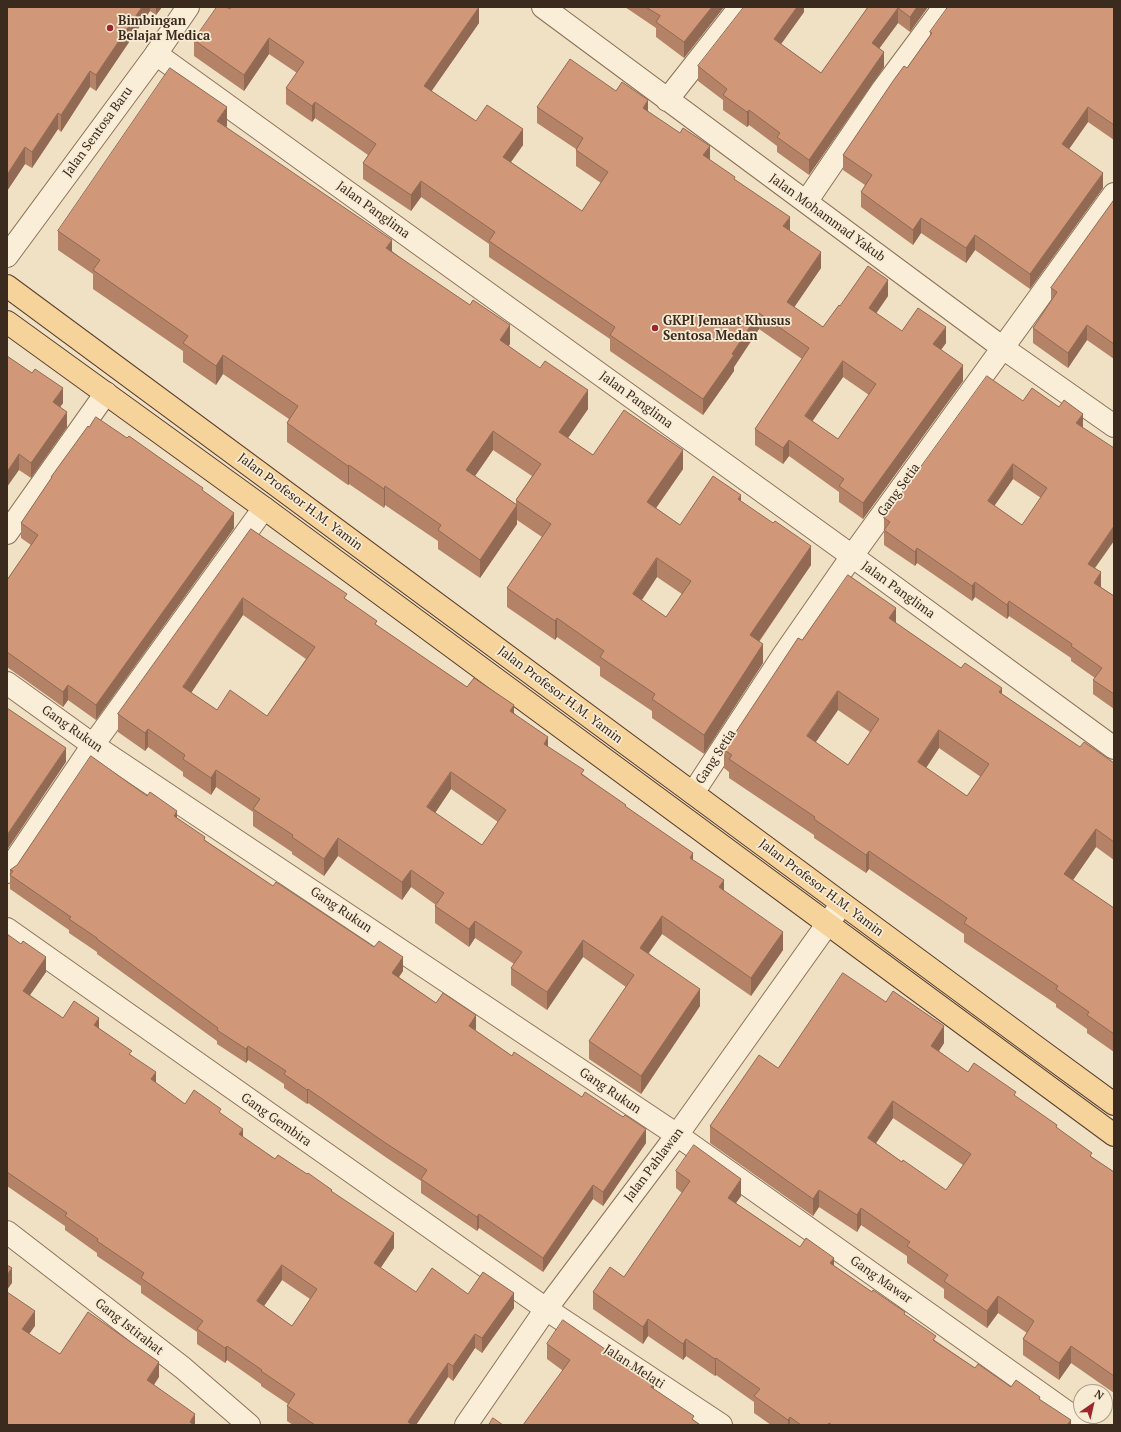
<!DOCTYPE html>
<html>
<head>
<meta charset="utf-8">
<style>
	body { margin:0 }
	#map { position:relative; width:1121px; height:1432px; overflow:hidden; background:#f0e0c4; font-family:"PT Serif",serif }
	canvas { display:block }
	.frame { position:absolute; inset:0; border:8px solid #3b2a1e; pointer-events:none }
	.north { position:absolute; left:1073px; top:1384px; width:40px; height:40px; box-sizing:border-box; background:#f7ebd4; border:1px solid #ac9e8b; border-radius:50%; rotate:34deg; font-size:11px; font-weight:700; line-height:16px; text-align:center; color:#3b2a1e }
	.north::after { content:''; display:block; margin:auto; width:14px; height:18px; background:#9e262e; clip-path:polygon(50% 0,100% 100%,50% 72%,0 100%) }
</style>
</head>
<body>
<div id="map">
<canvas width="1121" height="1432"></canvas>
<div class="frame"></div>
<div class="north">N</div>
</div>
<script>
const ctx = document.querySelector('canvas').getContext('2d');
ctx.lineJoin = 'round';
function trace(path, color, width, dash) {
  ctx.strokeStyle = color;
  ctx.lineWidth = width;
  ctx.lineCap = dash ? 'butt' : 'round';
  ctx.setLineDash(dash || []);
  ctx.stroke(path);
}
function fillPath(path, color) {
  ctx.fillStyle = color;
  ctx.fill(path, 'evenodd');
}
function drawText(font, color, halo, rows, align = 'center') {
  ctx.font = font + ' "PT Serif",serif';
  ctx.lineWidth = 3.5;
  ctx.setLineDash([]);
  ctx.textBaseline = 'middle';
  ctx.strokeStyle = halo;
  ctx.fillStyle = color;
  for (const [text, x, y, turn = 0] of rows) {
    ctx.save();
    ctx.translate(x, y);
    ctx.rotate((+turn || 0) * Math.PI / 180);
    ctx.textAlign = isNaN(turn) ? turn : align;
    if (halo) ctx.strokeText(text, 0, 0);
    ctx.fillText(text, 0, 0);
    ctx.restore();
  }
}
const minor = new Path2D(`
	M543 7 1003 348 1114 426
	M156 54 852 556 1114 748
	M667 100 740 7
	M806 202 883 89 944 7
	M7 533 106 393
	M7 683 93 745 677 1135 1085 1425
	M693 793 784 654 852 556 1114 194
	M7 872 93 745 264 508
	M7 929 546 1309 721 1425
	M7 1232 183 1368 249 1425
	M466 1425 546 1309 677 1135 841 905`);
const tertiary = new Path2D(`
	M7 256 156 54 188 7`);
const primary = new Path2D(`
	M7 286C377 558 744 833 1114 1104
	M7 322 264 508 1114 1135`);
trace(minor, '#8c7159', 24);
trace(tertiary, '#8c7159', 24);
trace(primary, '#5a3f2d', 24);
trace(minor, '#fbeed8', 22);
trace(tertiary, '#fbeed8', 22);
trace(primary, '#f5d39a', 22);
fillPath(new Path2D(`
	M7 7H162L156 15 150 11 96 91 90 87 61 132 58 129 32 168 25 164 7 191Z
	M625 7H724L684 58 656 37V28Z
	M804 7V12L781 44 821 73 868 7H928L910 32 898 23 879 49 884 67 809 175 777 152V146L749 125 747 127 723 110V100L698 81V66Z
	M1114 7V140L1088 122 1069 149 1103 188 1030 289 975 250 966 263 921 233 913 245 861 207V192L865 185 843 170V155L907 68 930 35V32Z
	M230 9 479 23 431 91 476 121 523 145 511 162 582 211 601 183 576 166V149L537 123V107L616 91 648 111 735 180 790 231 821 268 794 307 823 327 840 306 888 296 876 313 902 331 946 343 941 350 963 381 863 519 839 502V492L789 456 783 464 755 445V429L802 359 759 329 734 367V371L703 415 610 351V339L489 257V244L421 197 411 211 363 179V163L368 155 315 118 312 122 286 104V88L297 73 269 54 244 91 194 56V40ZM843 377 869 395 838 439 812 421Z
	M227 126 226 127 392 251 510 344 508 346 588 409 568 438 593 455 683 469 656 508 680 525 741 501 811 565 759 642 763 663 704 754 652 718V711L600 676V667L557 637 555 640 507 607V588L542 537 517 520V524L480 578 438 549V541L385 505 384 508 349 484 348 485 287 442V423L289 419 223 374 216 385 183 362V351L93 289V274L58 250V231ZM493 450 532 476 516 500V504L475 476ZM657 577 682 594 666 617 642 600Z
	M1114 200V359L1087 340 1068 368 1033 343V328L1051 302V288Z
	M7 356 63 403 60 407 67 427 31 478 19 470Z
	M1023 401 1083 427 1095 568 1101 587 1114 596V709L1093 694V680L1095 678 1071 661V658L1009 616 1007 619 975 597 972 601 917 563 915 566 884 545V518ZM1013 479 1041 498 1022 525 994 506Z
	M51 477 203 491 234 528 96 720 68 700 63 707 24 679 7 667V580L31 545 21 538V523L51 479Z
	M251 529 347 600 377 626 467 687 514 713 548 747 584 775 626 807 693 860 783 950 751 996 662 934 649 953 700 1006 641 1094 589 1059V1041L626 987 583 957 547 1010 511 985V968L514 964 475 938 469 947 435 923V906L436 905 411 887 402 900 338 856 324 876 292 854V852L253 826V812L216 787 211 795 183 776V772L148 747 145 751 118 732V714ZM243 615 306 659 267 716 217 710 191 693ZM451 789 498 822 482 845 435 813Z
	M896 623 961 668 1002 694 1080 747 1114 763V860L1096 847 1073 880 1114 908V1052L1087 1033V1029L1056 1007V1004L964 942V934L869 869 866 873 814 838V835L729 778V772L724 768V750L802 640ZM838 710 870 732 848 765 815 742ZM939 748 981 777 967 796 926 768Z
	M177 818 205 840 273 886 403 971 399 977 436 1003 476 1029 475 1030 512 1056 646 1143 603 1206 593 1199 543 1272 479 1228 477 1231 421 1193V1181L384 1156 308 1103 307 1104 284 1088V1084L248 1060 246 1063 217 1044V1041L97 954V952L69 933V930L10 889V870Z
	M7 934 46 972 30 995 63 1018 99 1028 132 1056 156 1083 185 1104 221 1114 243 1137 275 1159 332 1192 394 1248 380 1268 416 1292 468 1294 514 1308 482 1353 475 1348 453 1381 448 1377 416 1425H293L287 1421V1406L288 1404 261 1386V1384L227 1360 225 1363 197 1344V1332L141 1293V1286L97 1256V1253L65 1230V1226L7 1186ZM282 1280 310 1299 292 1326 264 1306Z
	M944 1043 939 1051 968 1072 1016 1097 1057 1129 1092 1157 1114 1172V1393L1071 1363 1059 1380 1023 1355V1339L1027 1333 998 1313 987 1328 944 1298V1289L907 1263V1256L861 1225 857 1232 819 1207 813 1216 710 1143V1126L778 1068ZM893 1118 963 1165 946 1190 902 1162 876 1143Z
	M676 1171 741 1196 736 1203 800 1247 834 1266 905 1315 936 1341 975 1368 1011 1387 1040 1400 1071 1425H771L754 1413V1402L716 1375 715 1376 686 1356 683 1360 648 1336 643 1344 593 1309V1292L624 1277 682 1193 676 1188Z
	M547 1344 654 1383 562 1370 547 1359Z`), '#b38267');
fillPath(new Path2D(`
	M142 7H150V11L96 91V75Z
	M156 7H162L156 15Z
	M479 7V23L424 102V86Z
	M712 7H724L684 58V42Z
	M797 7H804V12L774 54V39Z
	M917 7H928L910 32V17Z
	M898 8V23L872 58V43Z
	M269 38V54L244 91V75Z
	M884 52V67L809 175V160Z
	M90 71V87L61 132V115Z
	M648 100V116L643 108Z
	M315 102V118L312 122V106Z
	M227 107V126L217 140V121Z
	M1088 107V122L1062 159V144Z
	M749 110V125L747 127V112Z
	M58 113V129L32 168V152Z
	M523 129V145L503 173V157Z
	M710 146V162L703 155Z
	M25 147V164L7 191V175Z
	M1103 173V188L1030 289V274Z
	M421 181V197L411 211V195Z
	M790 217V233L783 226Z
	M921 218V233L913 245V230Z
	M975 235V250L966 263V248Z
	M392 240V259L386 248Z
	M821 252V268L787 318V302Z
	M888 280V296L869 324V308Z
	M759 313V329L734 367V371L703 415V399L732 354Z
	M510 325V344L500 359V340Z
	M1087 325V340L1068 368V353Z
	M946 327V343L933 360V344Z
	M223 355V374L216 385V366Z
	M843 361V377L805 432V416Z
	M963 365V381L863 519V503Z
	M63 388V403L53 417V402Z
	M588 390V409L559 451V432Z
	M67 412V427L31 478V463Z
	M1083 414V428L1076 423Z
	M493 431V450L466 489V470Z
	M789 440V456L783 464V448Z
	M683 450V469L647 521V502Z
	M19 454V470L7 487V472Z
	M1013 464V479L988 515V501Z
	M349 465V484L348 485V466Z
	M385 486V505L384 508V489Z
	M741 495V514L738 499Z
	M517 505V524L480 578V560Z
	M234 513V528L96 720V705Z
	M1114 526V541L1088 578V564Z
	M811 546V565L750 654V635Z
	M917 548V563L915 566V552Z
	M657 558V577L633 613V594Z
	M1101 572V587L1094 597V583Z
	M975 582V597L972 601V586Z
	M243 598V615L183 705V687Z
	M1009 601V616L1007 619V605Z
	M896 608V626L889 618Z
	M557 618V637L555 640V621Z
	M763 644V663L704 754V735Z
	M68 685V700L63 707V692Z
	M1002 688V707L999 692Z
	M838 691V710L807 755V736Z
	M514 705V723L510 711Z
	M148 729V747L145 751V733Z
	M939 730V748L918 780V762Z
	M548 737V754L544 744Z
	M66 748V762L7 850V835Z
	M216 770V787L211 795V778Z
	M451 772V789L427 825V807Z
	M177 811V825L174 816Z
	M1096 829V847L1064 893V874Z
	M338 838V856L324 876V859Z
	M869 851V869L866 873V855Z
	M693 853V871L690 858Z
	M411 870V887L402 900V882Z
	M724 880V898L719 887Z
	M662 916V934L640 965V948Z
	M475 921V938L469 947V929Z
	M783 932V950L751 996V978Z
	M583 940V957L547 1010V992Z
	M46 957V972L23 1005V991Z
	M403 957V971L392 987V973Z
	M700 989V1006L641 1094V1076Z
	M476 1015V1029L469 1040V1026Z
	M99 1018V1033L94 1025Z
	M944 1026V1043L931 1063V1046Z
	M248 1046V1060L246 1063V1049Z
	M156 1072V1087L151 1079Z
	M308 1089V1103L307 1104V1090Z
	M893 1101V1118L868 1155V1138Z
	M243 1129V1143L239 1134Z
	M646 1129V1143L603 1206V1192Z
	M741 1179V1196L728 1214V1198Z
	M593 1185V1199L543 1272V1258Z
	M819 1190V1207L813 1216V1199Z
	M861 1208V1225L857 1232V1215Z
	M479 1214V1228L477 1231V1217Z
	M394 1233V1248L374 1278V1263Z
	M834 1258V1275L830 1263Z
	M282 1265V1280L257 1316V1301Z
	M12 1268V1283L7 1290V1275Z
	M514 1293V1308L482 1353V1338Z
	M998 1296V1313L987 1328V1311Z
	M35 1311V1326L22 1344V1329Z
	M648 1319V1336L643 1344V1327Z
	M475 1334V1348L453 1381V1366Z
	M686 1339V1356L683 1360V1344Z
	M227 1346V1360L225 1363V1348Z
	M1071 1346V1363L1059 1380V1363Z
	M716 1358V1375L715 1376V1359Z
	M159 1362V1377L147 1396V1380Z
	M448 1363V1377L416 1425H408V1422Z
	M654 1383V1398L651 1387Z
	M195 1414V1425H190V1422Z
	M790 1417V1425H788V1420Z
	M1071 1420V1425H1067Z`), '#926a54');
const building = new Path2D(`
	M7 7H142L96 75 90 71 61 115 58 113 32 152 25 147 7 175Z
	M217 7H226L230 9 231 7H479L424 86 476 121 487 105 523 129 503 157 582 211 608 172 576 150 583 138 537 107 570 59 616 91 622 82 648 100 643 108 680 133 683 128 710 146 703 155 735 177 734 179 790 217 783 226 821 252 787 302 823 327 839 305 840 306 868 266 888 280 869 308 902 331 918 308 946 327 933 344 963 365 863 503 839 486 844 479 789 440 783 448 755 429 809 348 759 313 732 354 734 355 703 399 610 335 615 327 489 241 495 232 421 181 411 195 363 163 376 144 315 102 312 106 286 88 304 62 269 38 244 75 194 40ZM843 361 876 384 838 439 805 416Z
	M646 7H712L684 42 656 22 660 16Z
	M744 7H797L774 39 821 73 868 7H917L910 17 898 8 872 43 884 52 809 160 777 137 780 133 749 110 747 112 723 95 727 89 698 66Z
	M948 7H1114V125L1088 107 1062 144 1103 173 1030 274 975 235 966 248 921 218 913 230 861 192 872 175 843 155 893 81 904 66 907 68 932 33 930 32Z
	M170 68 227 107 217 121 392 240 386 248 470 305 473 300 510 325 500 340 540 368 545 361 588 390 559 432 593 455 624 410 683 450 647 502 680 525 713 476 741 495 738 499 773 523 775 521 811 546 750 635 763 644 704 735 652 699 655 694 600 657 604 651 557 618 555 621 507 588 551 524 516 500 541 464 493 431 466 470 517 505 480 560 438 530 441 525 385 486 384 489 349 465 348 466 287 423 298 406 223 355 216 366 183 343 188 336 93 270 100 260 58 231ZM657 558 691 581 666 617 633 594Z
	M1114 200V344L1087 325 1068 353 1033 328 1057 292 1051 288Z
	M7 356 32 373 35 369 63 388 53 402 67 412 31 463 19 454 7 472Z
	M987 376 1023 401 1032 388 1059 407 1064 400 1083 414 1076 423 1114 448V526L1088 564 1101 572 1094 583 1114 596V694L1093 680 1102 668 1071 646 1072 644 1009 601 1007 605 975 582 972 586 917 548 915 552 884 530 890 522 884 518ZM1013 464 1047 488 1022 525 988 501Z
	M96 417 127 438 129 436 160 458 203 488 202 490 234 513 96 705 68 685 63 692 24 664 7 652V580L38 535 21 523 52 477H51L88 426 89 427Z
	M251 529 347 594 344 598 377 621 375 624 467 687 474 678 514 705 510 711 548 737 544 744 584 770 581 774 626 805 625 806 693 853 690 858 724 880 719 887 783 932 751 978 662 916 640 948 700 989 641 1076 589 1041 634 975 583 940 547 992 511 968 522 952 475 921 469 929 435 906 444 893 411 870 402 882 338 838 324 859 292 837 293 835 253 809 260 799 216 770 211 778 183 759 185 755 148 729 145 733 118 714ZM243 598 315 647 267 716 230 690 217 710 183 687ZM451 772 506 810 482 845 427 807Z
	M848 575 896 608 889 618 961 668 965 663 1002 688 999 692 1080 747 1084 742 1114 763V842L1096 829 1064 874 1114 908V1034L1087 1015 1089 1012 1056 989 1058 986 964 923 967 918 869 851 866 855 814 819 815 817 729 759 732 755 724 750 798 638 802 640ZM838 691 879 719 848 765 807 736ZM939 730 989 764 967 796 918 762Z
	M7 708 66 748 7 835Z
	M91 756 147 796 150 792 177 811 174 816 205 837 204 840 273 886 276 882 374 947 379 941 403 957 392 973 436 1003 443 993 476 1015 469 1026 512 1056 514 1052 582 1097 585 1092 623 1117 625 1115 646 1129 603 1192 593 1185 543 1258 479 1214 477 1217 421 1179 427 1170 384 1142 308 1089 307 1090 284 1074 286 1071 248 1046 246 1049 217 1030 218 1028 97 939V938L69 919 71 917 10 875 13 871 10 870 17 865Z
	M7 934 21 944 23 941 46 957 23 991 63 1018 74 1001 99 1018 94 1025 132 1051 129 1054 156 1072 151 1079 185 1104 194 1090 221 1109 219 1112 243 1129 239 1134 275 1159 278 1155 307 1174 308 1173 332 1190 331 1191 394 1233 374 1263 416 1292 432 1268 468 1294 483 1272 514 1293 482 1338 475 1334 453 1366 448 1363 408 1422 413 1425H315L287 1406 295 1394 261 1371 262 1370 227 1346 225 1348 197 1329 203 1321 141 1278 144 1273 97 1241 98 1239 65 1216 67 1213 7 1172ZM282 1265 317 1289 292 1326 257 1301Z
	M843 973 886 1002 893 991 944 1026 931 1046 968 1072 974 1063 1016 1092 1014 1095 1057 1125 1056 1127 1092 1153 1090 1156 1114 1172V1376L1071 1346 1059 1363 1023 1339 1034 1321 998 1296 987 1311 944 1281 948 1275 907 1246 910 1242 861 1208 857 1215 819 1190 813 1199 710 1126 759 1055 778 1068ZM893 1101 971 1154 946 1190 903 1160 902 1162 868 1138Z
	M694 1145 741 1179 728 1198 800 1247 806 1238 834 1258 830 1263 872 1292 873 1290 905 1312 904 1314 936 1336 933 1340 975 1368 978 1364 1011 1387 1016 1380 1040 1397 1039 1399 1071 1420 1067 1425H832L829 1423 827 1425H801L790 1417 788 1420 754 1396 760 1389 716 1358 715 1359 686 1339 683 1344 648 1319 643 1327 593 1292 610 1267 624 1277 690 1181 676 1171Z
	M7 1265 12 1268 7 1275Z
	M7 1292 35 1311 22 1329 60 1354 88 1312 159 1362 147 1380 195 1414 190 1422 194 1425H7Z
	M563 1320 654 1383 651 1387 694 1416 692 1419 700 1425H523L570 1360 547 1344Z
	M493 1418 503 1425H489Z`);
fillPath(building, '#d09778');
trace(building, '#926a54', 1);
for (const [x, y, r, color] of [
	[110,28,4,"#9e262e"],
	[655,328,4,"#9e262e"]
]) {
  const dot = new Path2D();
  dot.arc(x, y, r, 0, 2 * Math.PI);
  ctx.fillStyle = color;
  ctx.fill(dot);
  trace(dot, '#f7ebd4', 1.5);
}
drawText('bold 13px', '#3b2a1e', '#f7ebd4', [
	["Bimbingan",118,21],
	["Belajar Medica",118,36],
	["GKPI Jemaat Khusus",663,321],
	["Sentosa Medan",663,336]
], 'left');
drawText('13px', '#3b2a1e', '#f7ebd4', [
	["Jalan Sentosa Baru",98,132,-54],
	["Jalan Panglima",373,210,36],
	["Jalan Mohammad Yakub",827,218,36],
	["Jalan Panglima",636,400,36],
	["Gang Setia",899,490,-54],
	["Jalan Profesor H.M. Yamin",300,502,37],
	["Jalan Panglima",898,590,36],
	["Jalan Profesor H.M. Yamin",560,695,37],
	["Gang Rukun",72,729,35],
	["Gang Setia",716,757,-57],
	["Jalan Profesor H.M. Yamin",821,888,37],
	["Gang Rukun",341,910,34],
	["Gang Rukun",610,1091,34],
	["Gang Gembira",276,1120,35],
	["Jalan Pahlawan",654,1165,-53],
	["Gang Mawar",881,1280,35],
	["Gang Istirahat",129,1327,38],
	["Jalan Melati",634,1367,33]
]);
</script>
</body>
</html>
